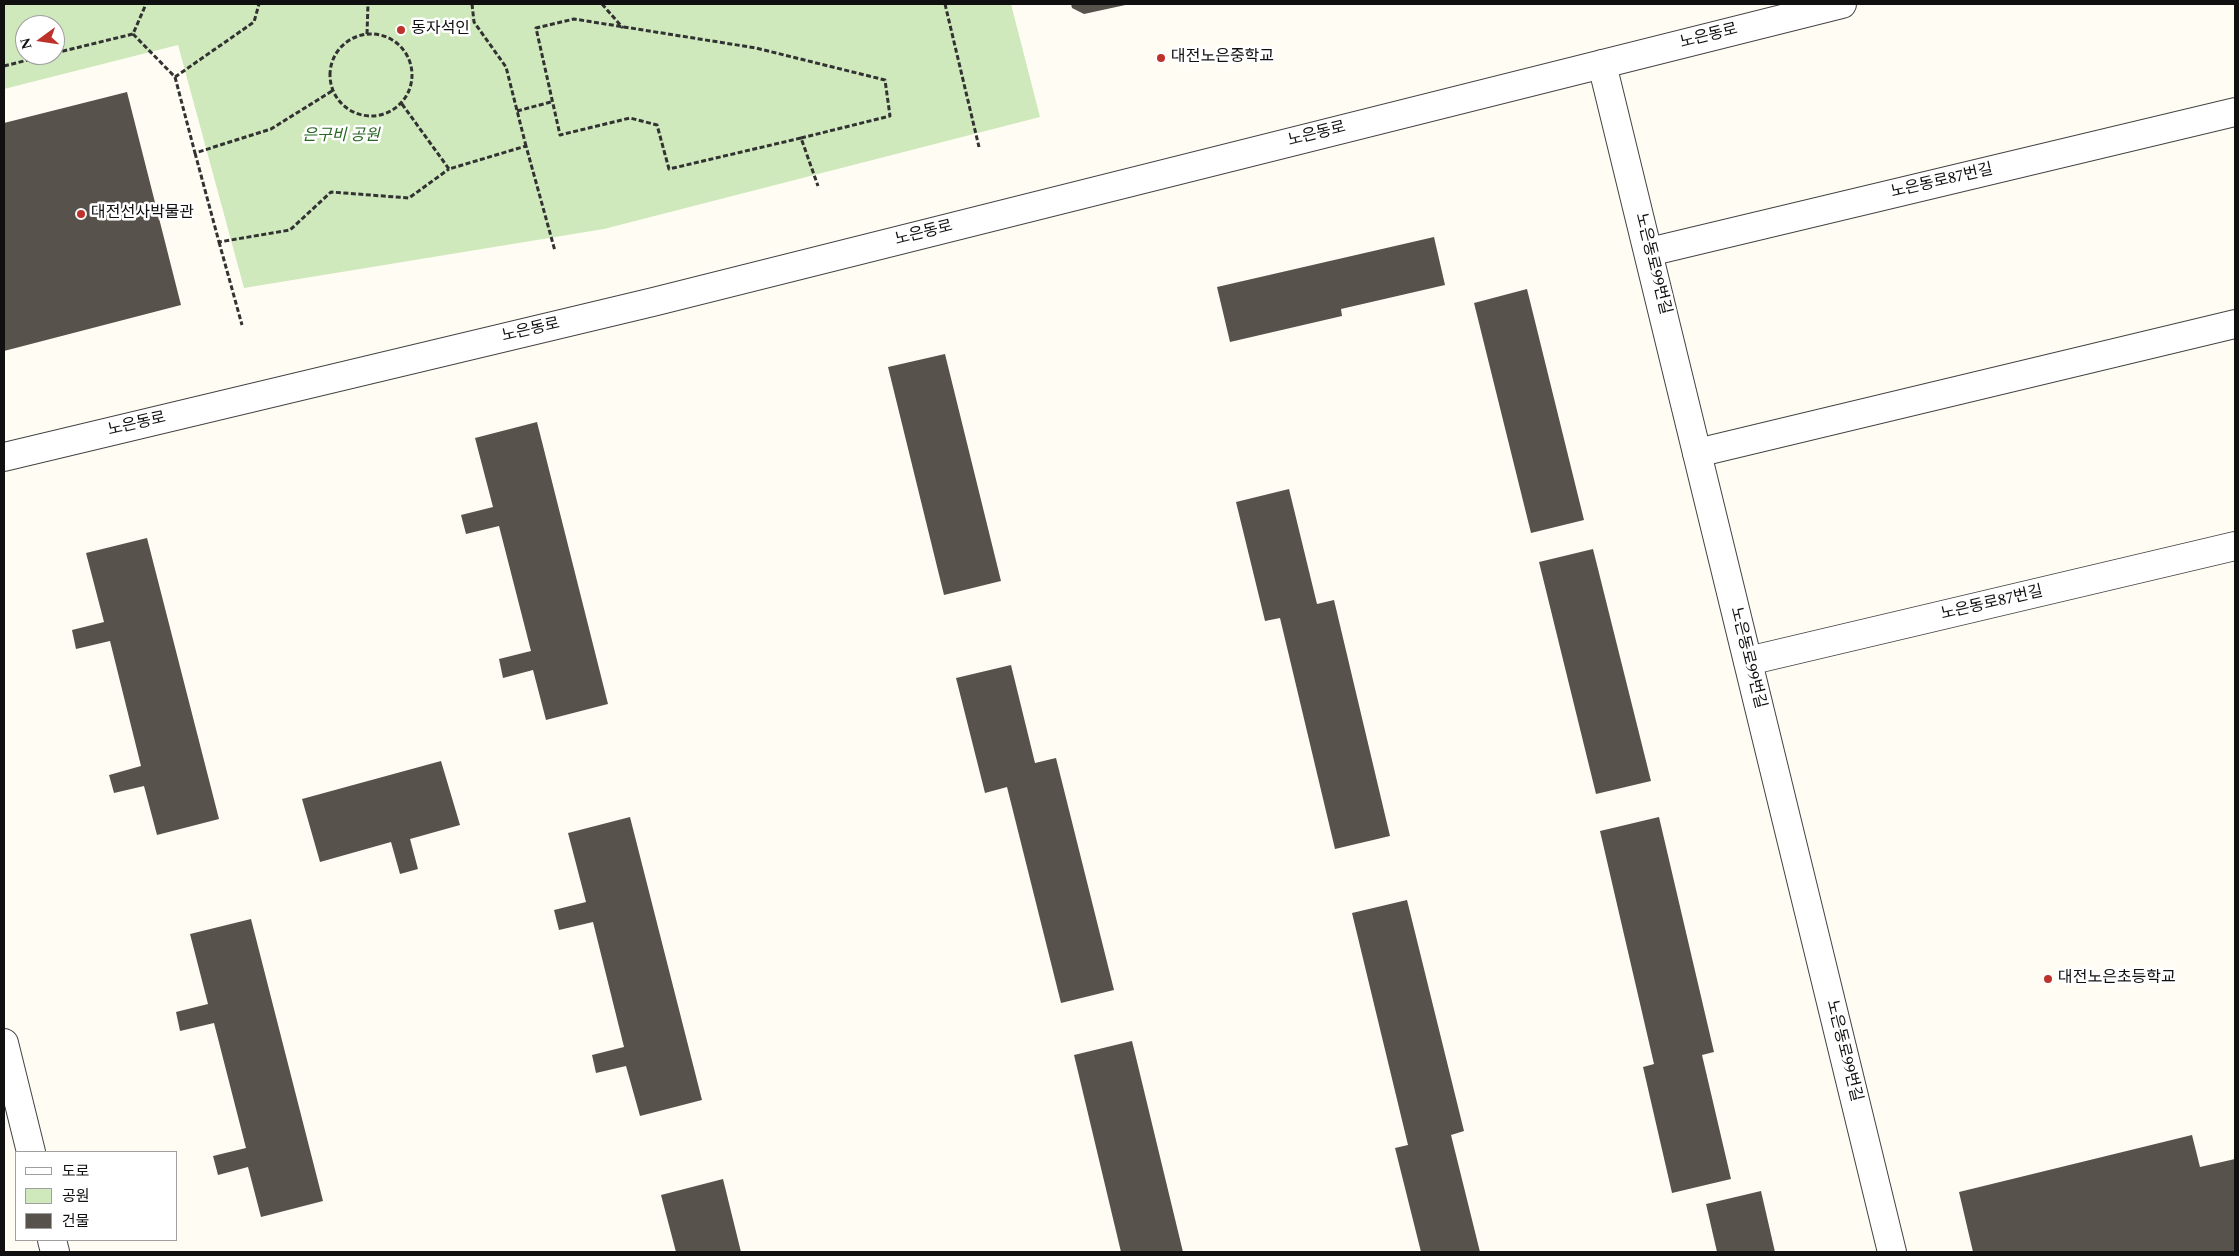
<!DOCTYPE html>
<html>
<head>
<meta charset="utf-8">
<style>
	body { margin:0 }
	#map { position:relative; width:2239px; height:1256px; overflow:hidden; background:#fffdf3; font-family:Spectral,"Noto Sans KR",serif }
	canvas { display:block }
	.frame { position:absolute; inset:0; border:5px solid #101010; pointer-events:none }
	.legend { position:absolute; left:15px; top:1151px; width:162px; height:90px; box-sizing:border-box; background:#fff; border:1px solid #9f9f9f; margin:0; padding:6px 9px; list-style:none; font-size:15px; color:#101010 }
	.legend li { display:flex; align-items:center; gap:10px; height:25px }
	.legend b { width:25px; border:1px solid #9f9f9f }
	.north { position:absolute; left:15px; top:15px; width:50px; height:50px; box-sizing:border-box; background:#fff; border:1px solid #9f9f9f; border-radius:50%; rotate:256deg; font-size:14px; font-weight:700; line-height:20px; text-align:center; color:#101010 }
	.north::after { content:''; display:block; margin:auto; width:18px; height:22px; background:#bd322b; clip-path:polygon(50% 0,100% 100%,50% 72%,0 100%) }
</style>
</head>
<body>
<div id="map">
<canvas width="2239" height="1256"></canvas>
<div class="frame"></div>
<ul class="legend">
<li><b style="height:6px;background:#fff"></b>도로</li>
<li><b style="height:14px;background:#cfe9bd"></b>공원</li>
<li><b style="height:14px;background:#58524c"></b>건물</li>
</ul>
<div class="north">N</div>
</div>
<script>
const ctx = document.querySelector('canvas').getContext('2d');
ctx.lineJoin = 'round';
function fillPath(path, color) {
  ctx.fillStyle = color;
  ctx.fill(path, 'evenodd');
}
function trace(path, color, width, dash) {
  ctx.strokeStyle = color;
  ctx.lineWidth = width;
  ctx.lineCap = dash ? 'butt' : 'round';
  ctx.setLineDash(dash || []);
  ctx.stroke(path);
}
function drawText(font, color, halo, rows, align = 'center') {
  ctx.font = font + ' Spectral,"Noto Sans KR",serif';
  ctx.lineWidth = 5;
  ctx.setLineDash([]);
  ctx.textBaseline = 'middle';
  ctx.strokeStyle = halo;
  ctx.fillStyle = color;
  for (const [text, x, y, turn = 0] of rows) {
    ctx.save();
    ctx.translate(x, y);
    ctx.rotate((+turn || 0) * Math.PI / 180);
    ctx.textAlign = isNaN(turn) ? turn : align;
    if (halo) ctx.strokeText(text, 0, 0);
    ctx.fillText(text, 0, 0);
    ctx.restore();
  }
}
fillPath(new Path2D(`
	M4 4H1011L1040 117 604 229 244 288 178 45 4 89ZM25 25H55V55H25Z`), '#cfe9bd');
fillPath(new Path2D(`
	M1071 4H1130L1084 14 1072 8Z
	M127 92 181 305 4 351V123Z
	M1434 237 1445 285 1341 309 1342 316 1230 342 1217 287Z
	M1527 289 1584 520 1531 533 1474 303Z
	M945 354 1001 581 944 595 888 367Z
	M537 422 608 704 546 720 533 670 503 678 499 659 531 651 499 526 466 534 461 515 493 507 475 438Z
	M1289 489 1317 604 1334 600 1390 836 1335 849 1280 618 1265 621 1236 502Z
	M147 538 219 819 157 835 144 786 114 793 109 775 141 766 110 641 76 649 72 630 104 622 86 553Z
	M1593 549 1651 781 1596 794 1539 562Z
	M1011 665 1035 763 1056 758 1114 990 1061 1003 1007 787 985 793 956 678Z
	M441 761 460 825 410 839 418 869 400 874 391 842 320 862 302 799Z
	M630 817 702 1100 640 1116 626 1066 596 1073 592 1055 624 1047 593 922 559 930 554 910 586 902 568 833Z
	M1659 817 1714 1052 1702 1055 1731 1179 1672 1193 1643 1067 1654 1064 1600 831Z
	M1407 900 1464 1131 1451 1135 1480 1252H1421L1395 1148 1408 1145 1352 913Z
	M251 919 323 1201 261 1217 248 1167 218 1175 213 1156 246 1148 214 1023 180 1031 176 1012 208 1004 190 934Z
	M1132 1041 1183 1252H1121L1074 1055Z
	M2192 1135 2200 1167 2235 1159V1252H1973L1959 1192Z
	M723 1179 741 1252H676L661 1195Z
	M1761 1191 1775 1252H1717L1706 1204Z`), '#58524c');
const minor = new Path2D(`
	M1649 252 2235 112
	M1697 453 2235 324
	M4 457 653 302 1842 4
	M1748 661 2235 546`);
const tertiary = new Path2D(`
	M1602 64 1892 1252
	M4 1043 31 1152
	M52 1240 55 1252`);
trace(minor, '#434343', 30);
trace(tertiary, '#434343', 30);
trace(new Path2D(`
	M472 4 474 22 506 67 526 146
	M602 4 623 28
	M945 4 979 147
	M330 75a41 41 0 1 1 82 0a41 41 0 1 1-82 0Z
	M133 34 175 77 254 22 259 4
	M367 34 368 4
	M55 53 133 34 146 4
	M4 66 48 55
	M175 77 195 153 271 129 332 91
	M402 104 449 169 526 146 555 251
	M517 111 551 102
	M801 138 890 116 885 80 756 48 574 19 536 28 560 135 630 118 657 125 669 169 801 138 818 186
	M195 153 219 242 290 230 331 192 409 198 449 169
	M219 242 242 325`), '#323232', 3, [5, 2.5]);
trace(minor, '#fff', 28);
trace(tertiary, '#fff', 28);
for (const [x, y, r, color] of [
	[401,30,5,"#bd322b"],
	[1161,58,5,"#bd322b"],
	[81,214,5,"#bd322b"],
	[2048,979,5,"#bd322b"]
]) {
  const dot = new Path2D();
  dot.arc(x, y, r, 0, 2 * Math.PI);
  ctx.fillStyle = color;
  ctx.fill(dot);
  trace(dot, '#fff', 2);
}
drawText('16px', '#101010', '#fff', [
	["동자석인",411,30],
	["대전노은중학교",1171,58],
	["대전선사박물관",91,214],
	["대전노은초등학교",2058,979]
], 'left');
drawText('16px', '#101010', '#fff', [
	["노은동로",1709,37,-14],
	["노은동로",1317,135,-14],
	["노은동로87번길",1942,182,-13],
	["노은동로",924,234,-14],
	["노은동로99번길",1652,264,76],
	["노은동로",531,331,-13],
	["노은동로",137,425,-13],
	["노은동로87번길",1992,604,-13],
	["노은동로99번길",1747,658,76],
	["노은동로99번길",1843,1051,76]
]);
drawText('italic 16px', '#286721', '#fff', [
	["은구비 공원",341,137]
]);
</script>
</body>
</html>
